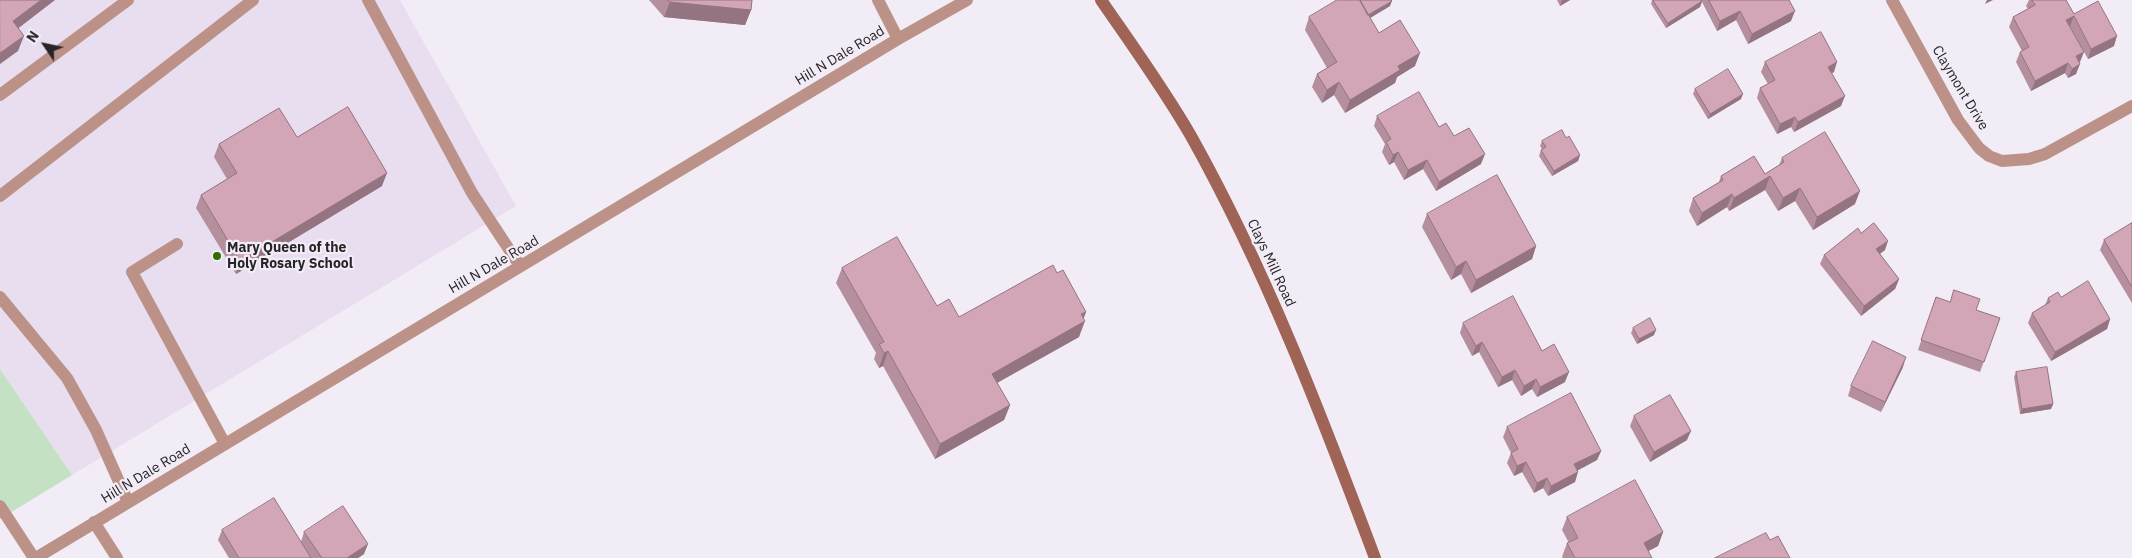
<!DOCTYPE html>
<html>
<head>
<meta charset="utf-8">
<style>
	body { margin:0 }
	#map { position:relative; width:2132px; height:558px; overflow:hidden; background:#f2ecf6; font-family:"IBM Plex Sans",sans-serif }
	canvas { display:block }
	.north { position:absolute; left:20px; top:20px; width:50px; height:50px; -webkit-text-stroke:4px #f2ecf6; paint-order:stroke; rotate:304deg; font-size:14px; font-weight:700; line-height:20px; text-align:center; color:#272528 }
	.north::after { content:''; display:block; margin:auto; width:18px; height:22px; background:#272528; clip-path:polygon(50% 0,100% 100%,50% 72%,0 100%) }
</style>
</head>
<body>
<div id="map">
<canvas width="2132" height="558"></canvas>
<div class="north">N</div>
</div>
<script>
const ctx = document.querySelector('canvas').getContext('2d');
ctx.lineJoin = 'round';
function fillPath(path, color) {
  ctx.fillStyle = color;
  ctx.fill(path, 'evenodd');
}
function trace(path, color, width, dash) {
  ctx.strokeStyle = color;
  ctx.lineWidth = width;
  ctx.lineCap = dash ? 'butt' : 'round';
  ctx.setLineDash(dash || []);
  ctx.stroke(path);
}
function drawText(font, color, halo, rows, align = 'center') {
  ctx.font = font + ' "IBM Plex Sans",sans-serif';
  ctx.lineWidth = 4.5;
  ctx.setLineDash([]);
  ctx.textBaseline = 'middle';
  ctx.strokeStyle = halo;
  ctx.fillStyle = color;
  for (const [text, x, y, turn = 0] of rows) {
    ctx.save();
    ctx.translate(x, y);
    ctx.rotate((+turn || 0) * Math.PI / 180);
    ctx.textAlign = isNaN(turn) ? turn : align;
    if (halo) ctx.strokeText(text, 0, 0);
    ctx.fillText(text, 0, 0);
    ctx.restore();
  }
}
fillPath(new Path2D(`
	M0 0H400L516 206 72 475 0 369Z`), '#e8deef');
fillPath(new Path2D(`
	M0 369 72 475 0 519Z`), '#c5e1c4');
trace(new Path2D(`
	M368 0 472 193 520 266
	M878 0 898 39
	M0 95 128 0
	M0 196 253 0
	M177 244 132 272 225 444
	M0 297 67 378 96 430 128 502
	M0 506 34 558`), '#bc9288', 12);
trace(new Path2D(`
	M1892 0 1958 120 1979 148 1989 156 2002 161 2029 159 2045 154 2132 106
	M94 522 117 558
	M36 558 898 39 967 0`), '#bc9288', 12);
trace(new Path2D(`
	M1101 0C1132 45 1164 89 1191 136 1266 270 1321 414 1375 558`), '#a06457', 12);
fillPath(new Path2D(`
	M649 0H752L751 10 745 25 664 17Z
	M1557 0H1570L1560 6Z
	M1652 0H1789L1791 21 1748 44 1736 20 1717 31 1702 2 1700 7 1666 28 1651 4Z
	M2029 0H2066L2074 14 2114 46 2088 59 2070 27 2080 62H2079L2076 74 2068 78 2065 73 2031 91 2016 62 2020 52 2022 51 2009 27 2013 17 2028 9 2026 6Z
	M1390 6 1370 18 1379 33 1415 66 1397 77 1395 83 1345 113 1334 95 1322 103 1312 87 1317 74 1327 68 1305 30 1309 17Z
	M1765 62 1834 72 1832 73 1841 106 1794 132 1791 127 1777 134 1757 98 1760 88 1768 84 1761 72Z
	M1695 89 1741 99 1708 119 1693 94Z
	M1377 116 1439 127 1454 136 1481 164 1436 191 1423 169 1404 180 1394 162 1389 165 1382 152 1385 144 1374 126Z
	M297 137 382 186 236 274 196 208 201 195 227 179 214 157 219 144Z
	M1566 138 1580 155 1578 161 1552 176 1539 156 1541 150 1542 149 1540 146 1542 141Z
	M1782 158 1855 204 1813 230 1795 201 1778 211 1765 190 1729 211 1727 207 1697 226 1689 211 1693 198 1719 182 1721 176 1765 174 1779 165Z
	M1427 214 1536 246 1532 259 1471 293 1461 274 1451 280 1422 227Z
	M2132 223V303L2100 250 2104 240Z
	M1861 233 1885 250 1880 254 1899 279 1895 289 1861 316 1820 264 1824 255Z
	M842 268 937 306 959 317 1057 273 1086 312 1083 319 1079 337 997 383 1010 405 1004 420 935 459 883 366 879 368 874 359 876 353 836 283Z
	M1936 297 1950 302 2000 318 1980 372 1918 350Z
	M2048 298 2110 319 2107 329 2051 361 2028 323 2032 313 2045 305Z
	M1463 323 1542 351 1565 382 1537 397 1532 389 1521 396 1512 380 1498 387 1479 352 1472 356 1460 333Z
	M1633 328 1654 335 1637 344 1631 333Z
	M1903 367 1881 412 1848 396 1851 386Z
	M2016 372 2053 404 2051 409 2020 414 2014 377Z
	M1634 416 1687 440 1650 462 1630 426Z
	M1507 427 1601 451 1597 460 1578 470 1575 482 1548 496 1543 488 1534 493 1522 472 1514 476 1507 463 1511 453 1503 437Z
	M1567 517 1663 532 1658 546 1648 551 1652 558H1563L1562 557 1567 543H1569L1562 530Z
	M222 530 311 558H229L218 540Z
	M304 532 364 554 358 558H311L301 542Z`), '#b58f9d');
fillPath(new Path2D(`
	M41 0H55L7 37 13 21Z
	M1562 0H1570L1560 6Z
	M1987 0H1993L1985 4Z
	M1392 1 1390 6 1365 21 1367 15Z
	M1702 1 1700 7 1666 28 1668 23Z
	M670 2 751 10 745 25 664 17Z
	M1740 11 1736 20 1717 31 1720 21Z
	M1795 11 1791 21 1748 44 1752 34Z
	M2074 16 2070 26 2063 30 2066 20Z
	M24 36 18 51 0 64V53Z
	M2117 36 2114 46 2088 59 2091 49Z
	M2084 52 2080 62 2072 66 2076 56Z
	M1420 53 1415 66 1397 77 1395 83 1345 113 1350 100 1398 66Z
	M1837 62 1834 72 1825 77 1828 67Z
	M2068 63 2065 73 2031 91 2035 81Z
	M2080 64 2076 74 2068 78 2072 69Z
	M1339 82 1334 95 1322 103 1327 90Z
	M1743 94 1741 99 1708 119 1710 114Z
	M1845 96 1841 106 1794 132 1798 122Z
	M1795 117 1791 127 1777 134 1780 124Z
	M1398 152 1394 162 1389 165 1393 155Z
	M1485 154 1481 164 1436 191 1439 182Z
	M1580 155 1578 161 1552 176 1554 171Z
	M1427 160 1423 169 1404 180 1408 170Z
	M387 173 382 186 236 274 240 261Z
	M1770 176 1765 190 1729 211 1734 198Z
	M1800 188 1795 201 1778 211 1783 198Z
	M1860 191 1855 204 1813 230 1817 217Z
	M1732 194 1727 207 1697 226 1702 213Z
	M1888 241 1885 250 1872 259 1876 249Z
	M1536 246 1532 259 1471 293 1476 280Z
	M1466 261 1461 274 1451 280 1456 267Z
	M1899 279 1895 289 1861 316 1864 306Z
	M1086 312 1082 323 1085 321 1079 337 986 389 992 374 1081 314Z
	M2110 319 2107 329 2051 361 2055 352Z
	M1656 330 1654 335 1637 344 1639 339Z
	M1482 342 1479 352 1472 356 1476 346Z
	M888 351 883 366 879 368 884 353Z
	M1906 357 1903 367 1881 412 1885 402Z
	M1515 370 1512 380 1498 387 1502 377Z
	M1569 372 1565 382 1537 397 1540 387Z
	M1536 379 1532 389 1521 396 1524 386Z
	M2053 404 2051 409 2020 414 2022 409Z
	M1010 405 1004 420 935 459 940 444Z
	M1691 431 1687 440 1650 462 1654 452Z
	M1601 451 1597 460 1571 474 1574 464Z
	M1526 462 1522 472 1514 476 1517 466Z
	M1578 472 1575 482 1548 496 1551 486Z
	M1547 478 1543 488 1534 493 1537 483Z
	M1663 532 1658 546 1639 556 1644 543Z
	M368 544 364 554 358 558H347Z`), '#947480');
const building = new Path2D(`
	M0 0H41L13 21 24 36 0 53Z
	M668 0H752L751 10 670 2Z
	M1337 0H1360L1379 33 1400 20 1420 53 1398 66 1400 70 1350 100 1339 82 1327 90 1317 74 1337 62 1309 17Z
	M1360 0H1391L1392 1 1368 15Z
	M1653 0H1701L1702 1 1668 23Z
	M1709 0H1789L1795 11 1752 34 1740 11 1720 21Z
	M2032 0H2066L2074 14 2098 1 2117 36 2091 49 2074 16 2066 20 2084 52 2076 56 2080 64 2072 69 2068 63 2035 81 2020 52 2029 47 2013 17 2035 5Z
	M1821 32 1837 62 1828 67 1845 96 1798 122 1795 117 1780 124 1760 88 1775 80 1765 62Z
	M1728 69 1743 94 1710 114 1695 89Z
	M1419 92 1439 127 1446 123 1454 136 1469 128 1485 154 1439 182 1427 160 1408 170 1398 152 1393 155 1386 142 1391 139 1377 116Z
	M348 107 387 173 240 261 201 195 237 173 219 144 279 108 297 137Z
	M1562 130 1566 138 1569 136 1580 155 1554 171 1541 150 1546 147 1542 141Z
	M1825 132 1860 191 1817 217 1800 188 1783 198 1770 176 1734 198 1732 194 1702 213 1693 198 1723 180 1721 176 1754 156 1765 174 1784 162 1782 158Z
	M1497 175 1536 246 1476 280 1466 261 1456 267 1427 214Z
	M1874 223 1888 241 1876 249 1899 279 1864 306 1824 255 1858 228 1861 233Z
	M2132 223V287L2104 240Z
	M897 237 937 306 949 299 959 317 1053 265 1057 273 1063 270 1086 312 1081 314 1085 321 992 374 1010 405 940 444 888 351 884 353 879 344 884 342 842 268Z
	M2088 281 2110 319 2055 352 2032 313 2050 302 2048 298 2058 292 2061 297Z
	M1954 290 1980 299 1976 310 2000 318 1984 362 1921 340 1936 297 1950 302Z
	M1513 296 1542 351 1554 344 1569 372 1540 387 1536 379 1524 386 1515 370 1502 377 1482 342 1476 346 1463 323Z
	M1650 318 1656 330 1639 339 1633 328Z
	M1873 341 1906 357 1885 402 1851 386Z
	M2047 367 2053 404 2022 409 2016 372Z
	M1571 393 1601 451 1574 464 1578 472 1551 486 1547 478 1537 483 1526 462 1517 466 1511 453 1518 449 1507 427Z
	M1670 395 1691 431 1654 452 1634 416Z
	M1635 480 1663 532 1644 543 1652 558H1575L1567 543 1578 538 1567 517Z
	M274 498 311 558H239L222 530Z
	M343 506 368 544 347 558H322L304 532Z
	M1766 533 1770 540 1778 536 1790 558H1715Z`);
fillPath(building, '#d3a6b7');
trace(building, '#947480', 1);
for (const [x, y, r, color] of [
	[217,256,5,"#306f03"]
]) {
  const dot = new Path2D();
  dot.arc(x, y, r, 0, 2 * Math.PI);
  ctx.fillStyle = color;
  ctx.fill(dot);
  trace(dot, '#f2ecf6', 2);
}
drawText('14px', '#272528', '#f2ecf6', [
	["Hill N Dale Road",840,56,-31],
	["Claymont Drive",1960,88,59],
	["Clays Mill Road",1271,263,65],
	["Hill N Dale Road",494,265,-30],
	["Hill N Dale Road",146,474,-31]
]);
drawText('bold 14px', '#272528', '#f2ecf6', [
	["Mary Queen of the",227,248],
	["Holy Rosary School",227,264]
], 'left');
</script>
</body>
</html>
